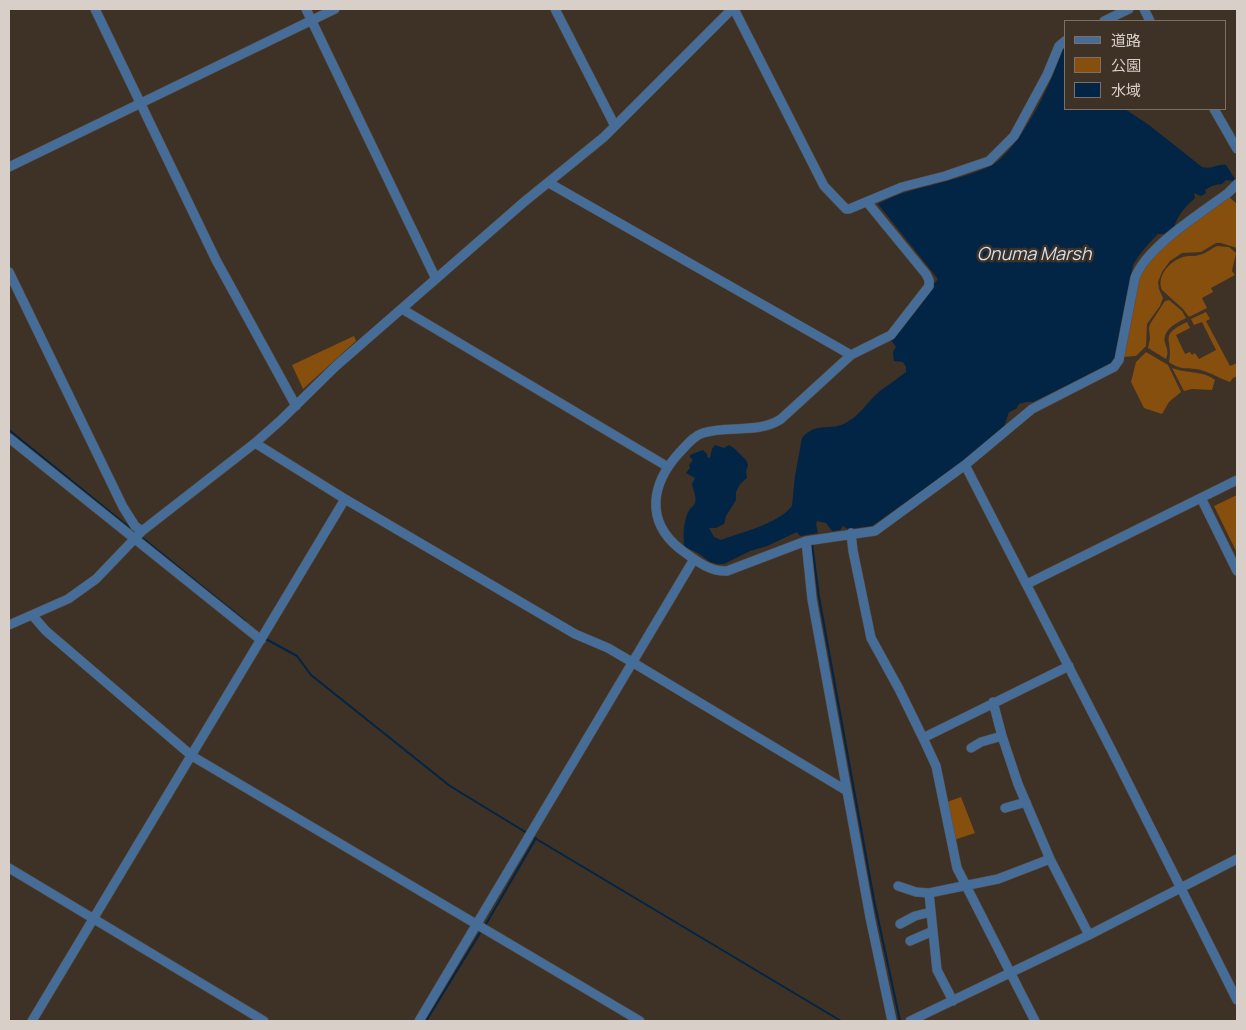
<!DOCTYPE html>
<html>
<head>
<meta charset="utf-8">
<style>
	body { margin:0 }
	#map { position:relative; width:1246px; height:1030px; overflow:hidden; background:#3e3125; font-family:Manrope,"Noto Sans JP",sans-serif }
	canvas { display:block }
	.frame { position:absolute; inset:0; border:10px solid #d8cfc8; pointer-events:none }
	.legend { position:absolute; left:1064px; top:20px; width:162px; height:90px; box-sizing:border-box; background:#3e3125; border:1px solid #7c7066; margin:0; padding:6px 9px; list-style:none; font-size:15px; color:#d8cfc8 }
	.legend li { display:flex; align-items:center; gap:10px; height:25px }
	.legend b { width:25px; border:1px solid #7c7066 }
</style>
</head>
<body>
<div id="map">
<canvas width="1246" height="1030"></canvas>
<div class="frame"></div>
<ul class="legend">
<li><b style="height:6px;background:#466d98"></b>道路</li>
<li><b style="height:14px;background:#874f0e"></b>公園</li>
<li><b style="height:14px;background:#022445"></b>水域</li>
</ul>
</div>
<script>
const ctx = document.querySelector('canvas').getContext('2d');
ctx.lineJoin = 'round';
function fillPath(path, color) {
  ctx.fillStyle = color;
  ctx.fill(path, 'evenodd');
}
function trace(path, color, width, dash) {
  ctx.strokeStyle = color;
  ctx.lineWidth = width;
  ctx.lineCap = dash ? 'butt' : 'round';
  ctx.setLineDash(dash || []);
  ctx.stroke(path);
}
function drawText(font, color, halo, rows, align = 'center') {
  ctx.font = font + ' Manrope,sans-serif';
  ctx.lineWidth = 5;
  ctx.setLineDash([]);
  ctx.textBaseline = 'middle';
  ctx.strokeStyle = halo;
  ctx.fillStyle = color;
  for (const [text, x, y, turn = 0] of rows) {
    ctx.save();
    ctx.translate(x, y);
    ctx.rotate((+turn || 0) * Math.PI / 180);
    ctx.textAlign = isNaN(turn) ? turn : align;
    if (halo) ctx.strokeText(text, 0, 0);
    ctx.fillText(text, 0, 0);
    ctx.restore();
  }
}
fillPath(new Path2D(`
	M1229 197 1237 204V248L1221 243H1216L1201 252 1182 253 1170 261 1162 272 1158 282 1159 289 1163 298 1160 306 1147 324 1146 346 1136 356 1123 357 1137 277 1158 248Z
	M1217 246 1229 247 1236 253 1232 271 1235 275 1211 288 1213 292 1202 298 1207 308 1189 317 1183 309 1162 290C1156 276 1170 261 1183 257 1188 255 1194 257 1199 255 1206 254 1210 249 1217 246Z
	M1169 300 1182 311 1186 318C1176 323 1162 330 1165 343 1167 349 1169 352 1166 359L1148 348 1150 339 1149 328 1150 324 1163 304 1165 301Z
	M1206 312 1210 319 1206 321 1230 366 1237 363V376L1233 378 1230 382C1221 379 1213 374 1204 371 1191 366 1182 372 1169 362 1174 339 1157 336 1187 322L1190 328 1176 335 1185 354 1190 352 1192 355 1195 353 1199 359 1216 350 1202 322 1194 325 1191 319Z
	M354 336 356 341 303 389 292 365Z
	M1146 352 1168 365 1181 392 1169 402 1162 414 1144 408 1131 382 1136 362Z
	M1172 368C1188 374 1202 370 1215 380L1212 390 1192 389 1184 391Z
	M1237 495V553L1214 506Z
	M961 797 975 833 954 840 947 802Z`), '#874f0e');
fillPath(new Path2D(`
	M1065 47V109H1125L1149 125 1202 167C1211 170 1218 163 1226 165L1235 179 1234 181 1226 180 1222 184C1217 184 1210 186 1205 190L1206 193 1201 196 1194 193 1195 198C1186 206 1176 217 1174 228L1165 234H1158C1149 243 1139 254 1133 265L1114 362 1033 402H1026L1019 404 1016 409 1009 412 1004 427 965 460 872 526 848 529 843 526 840 530 832 531 826 523 817 521 816 524 818 533 800 536 797 532 767 546 750 551 724 564H718L710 562 698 553 685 547C682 539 684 517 690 509 691 507 694 506 695 503 697 498 693 489 692 484L695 478 686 473 690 468 689 465 693 460 690 457V455L703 450 707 454V457L710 458 712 449 715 445 724 448 729 445 735 449 746 460 748 465 746 471 747 478 740 484 736 492V500L726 516 724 524 716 528H709L714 537 721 540C742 532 778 524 792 506L795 476 802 438C815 423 825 430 841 425 858 419 867 402 880 391 888 385 897 379 906 372V367L903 362 894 361 893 352 896 347 891 340 938 279 878 204C888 199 899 194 910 191 931 185 981 174 997 162 1024 140 1052 83 1062 50Z`), '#022445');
trace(new Path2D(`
	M9 430 136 533
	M140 536 245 621
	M812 544 819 597 874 900 900 1021
	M266 639 297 656 311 675 450 786 527 833
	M533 837 841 1021
	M486 924 536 838
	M426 1021 480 933`), '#022445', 2);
const minor = new Path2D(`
	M95 9 216 260 296 406
	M306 9 436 279
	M555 9 615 126
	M734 9 824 186 846 209H849L902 187 945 176 989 161 1014 136 1047 75 1059 46 1065 41
	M1144 9 1150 21
	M1104 21 1129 9
	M1214 109 1237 149
	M9 167 335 9
	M549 183 851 355
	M867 202 926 274 929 280V286L891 335 851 355 781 419C759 434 727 425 703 433 693 436 686 446 679 453 651 484 645 521 680 549 694 559 709 572 727 571L806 541 875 531 965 465 1032 409 1114 367 1119 360 1135 278C1146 247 1201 213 1228 193L1237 184
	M9 272 123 507 135 526 142 531
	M402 309 668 467
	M9 438 261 640
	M255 443 345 499 575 634 608 648 632 662 847 791
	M965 465 1112 751 1237 1000
	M1201 498 1237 571
	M851 533 853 551 871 638 899 689 923 738
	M806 541 812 599 870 917 892 1021
	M1027 584 1237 480
	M32 615 46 631 192 756 640 1021
	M9 625 68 599 96 579 142 531 255 443 281 420 336 366 524 202 604 137 732 9
	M993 702 1002 736 1018 784 1050 859 1089 935
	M971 748 981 742 1002 736
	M1005 808 1026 802
	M9 868 264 1021
	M898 886 916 892 929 893 937 970 953 1001
	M929 893 998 879 1050 859
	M900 924 915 916 931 912
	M910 941 933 931
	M32 1021 345 499
	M419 1021 694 559
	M910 1021 1089 935 1237 859
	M1035 1021 957 868 936 766 923 738 1069 666`);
trace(minor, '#5a4d42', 10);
trace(minor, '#466d98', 9);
drawText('italic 18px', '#cfdff1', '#3e3125', [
	["Onuma Marsh",1034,255]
]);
</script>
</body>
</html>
